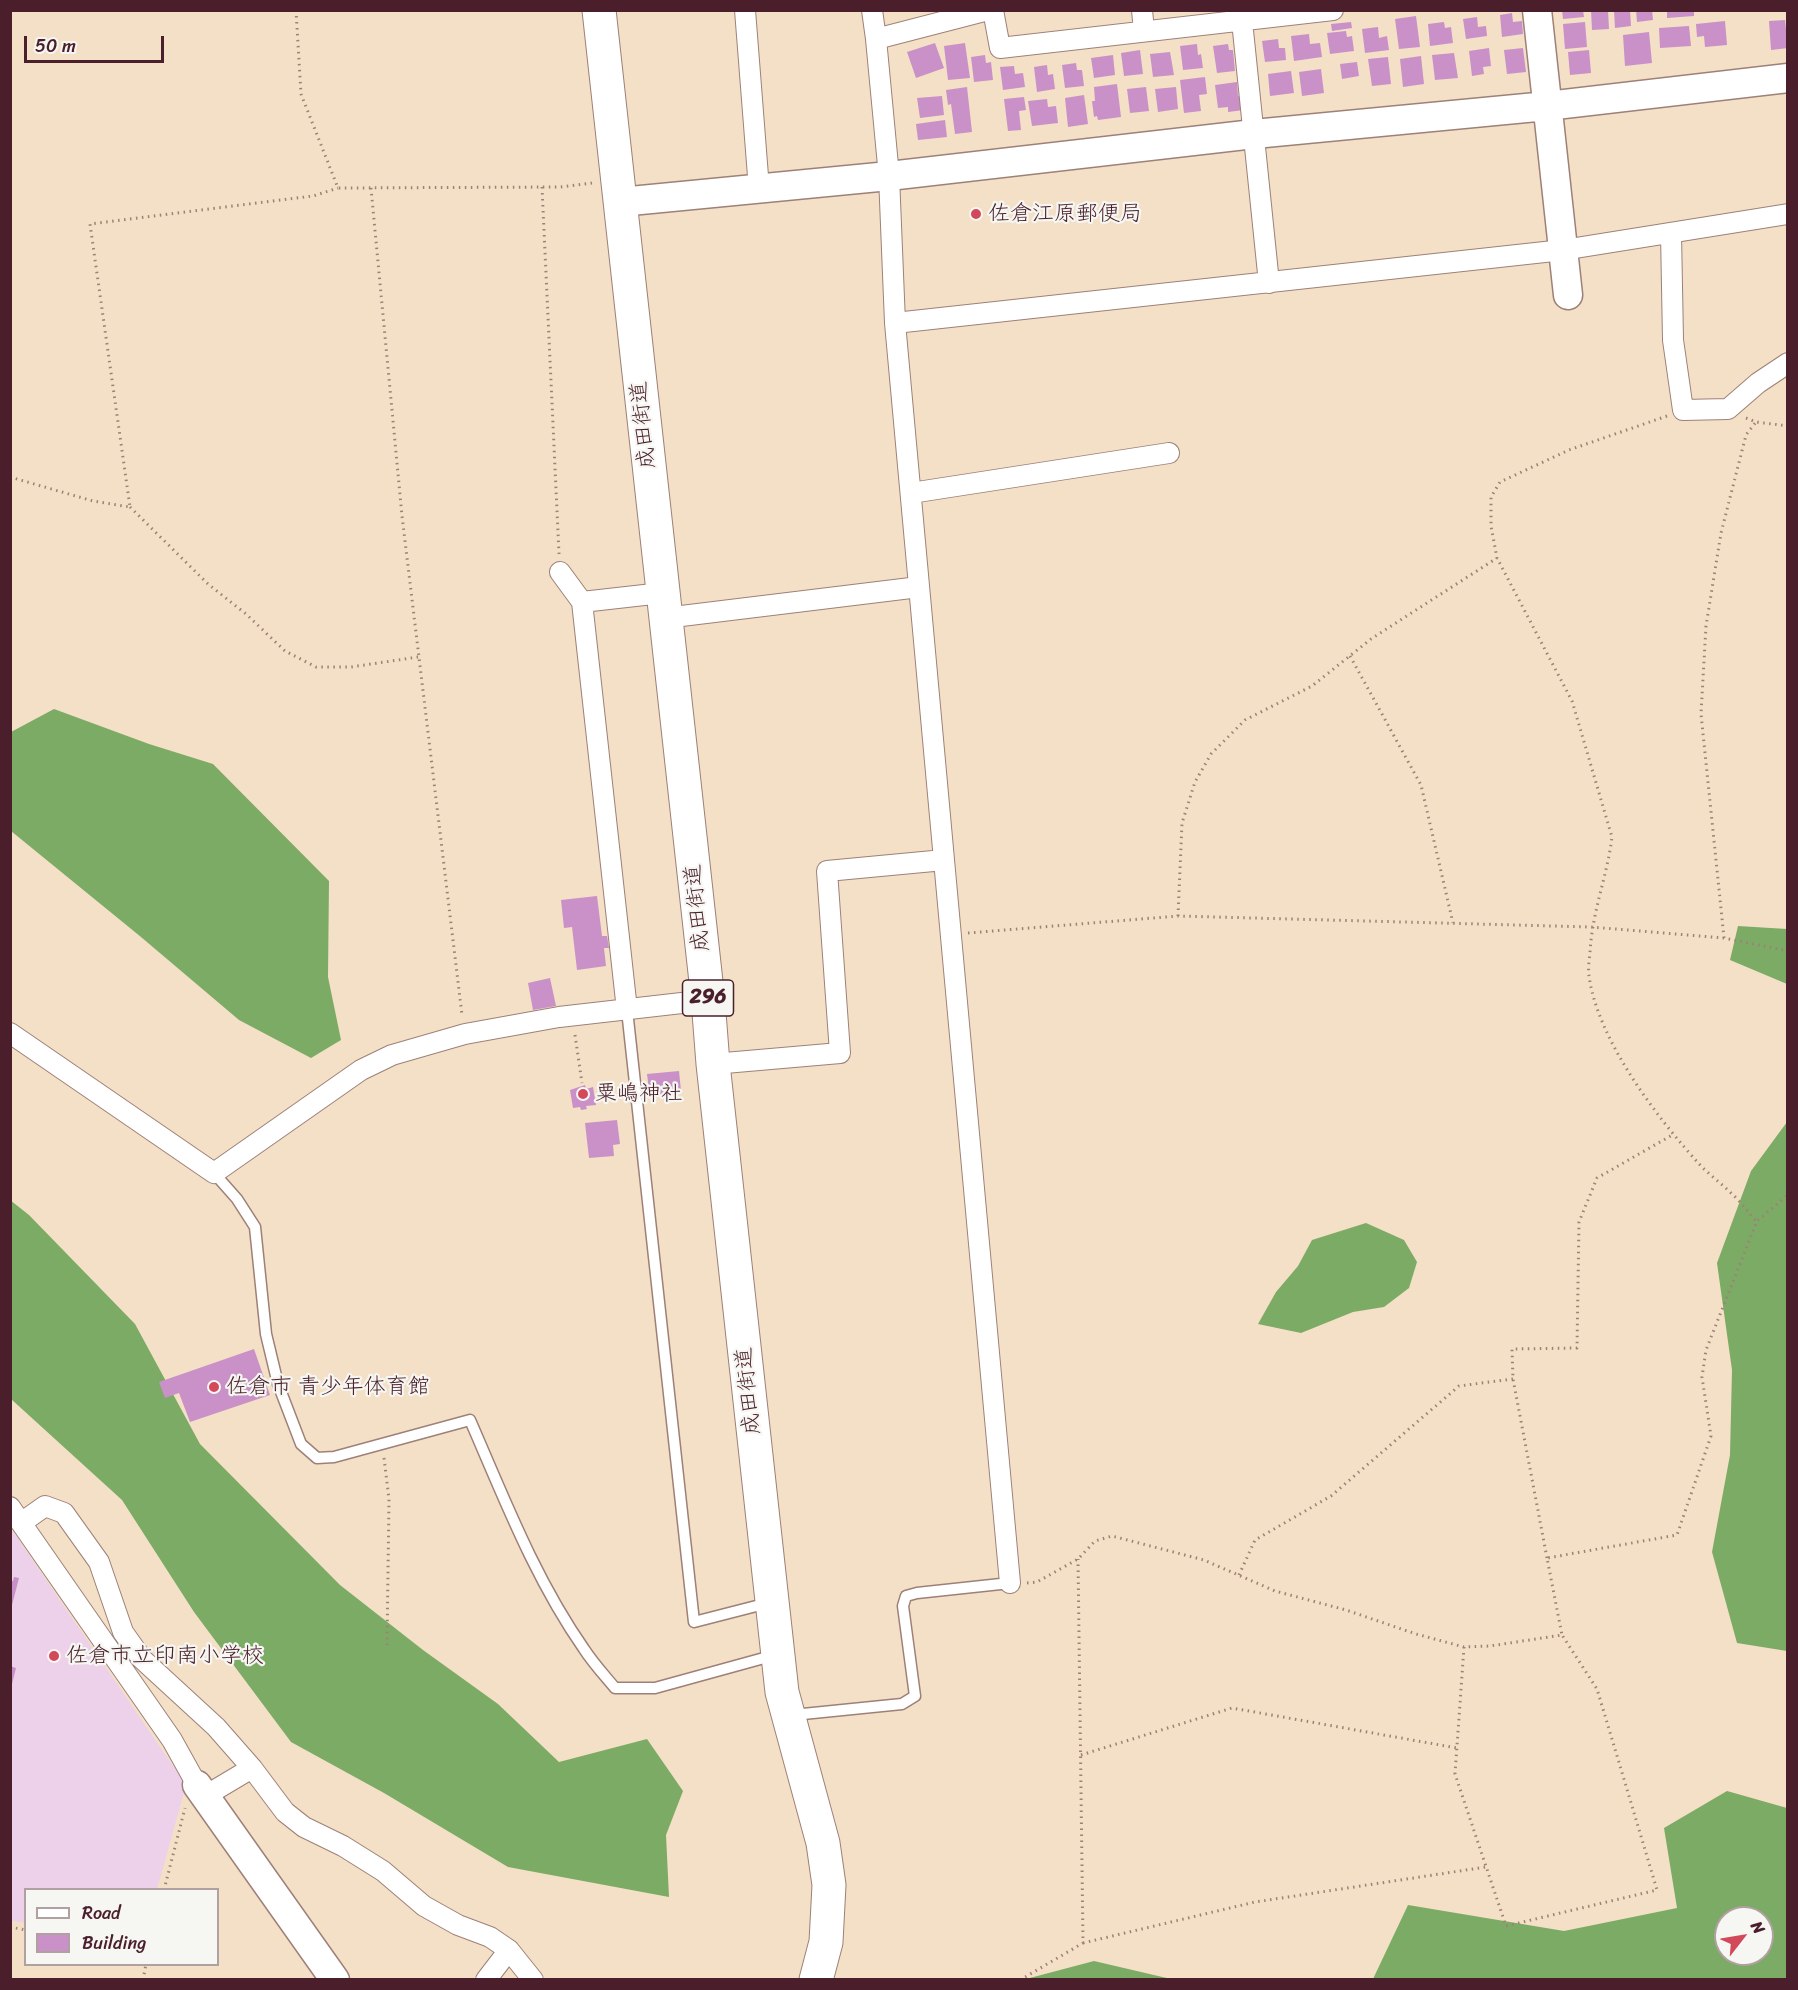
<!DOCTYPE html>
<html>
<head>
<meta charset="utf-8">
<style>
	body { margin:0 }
	#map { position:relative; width:1798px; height:1990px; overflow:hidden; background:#f3e0c6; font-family:Sriracha,sans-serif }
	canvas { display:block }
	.frame { position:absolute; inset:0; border:12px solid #4a1f2b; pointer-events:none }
	.legend { position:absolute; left:24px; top:1888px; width:195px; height:78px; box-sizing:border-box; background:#f6f6f2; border:2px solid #b1a0a2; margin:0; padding:8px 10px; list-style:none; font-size:18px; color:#4a1f2b }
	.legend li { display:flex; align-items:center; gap:12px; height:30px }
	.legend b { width:30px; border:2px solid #b1a0a2 }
	.north { position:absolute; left:1714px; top:1906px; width:60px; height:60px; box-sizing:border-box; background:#f6f6f2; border:2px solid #b1a0a2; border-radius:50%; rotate:59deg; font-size:16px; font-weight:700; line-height:24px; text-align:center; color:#4a1f2b }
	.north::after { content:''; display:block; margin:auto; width:21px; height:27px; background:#d1495b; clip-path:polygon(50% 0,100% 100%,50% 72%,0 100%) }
	.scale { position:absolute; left:24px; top:36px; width:140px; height:27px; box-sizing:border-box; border:3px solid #4a1f2b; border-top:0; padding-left:8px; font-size:18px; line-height:21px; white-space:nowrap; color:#4a1f2b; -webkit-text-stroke:4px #f6f6f2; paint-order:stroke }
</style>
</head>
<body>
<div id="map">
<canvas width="1798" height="1990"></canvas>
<div class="frame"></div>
<ul class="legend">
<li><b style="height:8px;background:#fff"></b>Road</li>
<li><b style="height:16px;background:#c991c7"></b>Building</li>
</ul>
<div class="north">N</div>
<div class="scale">50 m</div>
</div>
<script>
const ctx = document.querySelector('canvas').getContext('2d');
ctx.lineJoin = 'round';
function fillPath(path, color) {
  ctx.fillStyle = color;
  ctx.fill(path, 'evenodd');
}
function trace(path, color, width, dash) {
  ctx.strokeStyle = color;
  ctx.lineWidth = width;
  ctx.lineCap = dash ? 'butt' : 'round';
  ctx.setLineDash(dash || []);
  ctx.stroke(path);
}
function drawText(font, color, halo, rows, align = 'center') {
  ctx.font = font + ' Sriracha,"Klee One",sans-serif';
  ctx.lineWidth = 4.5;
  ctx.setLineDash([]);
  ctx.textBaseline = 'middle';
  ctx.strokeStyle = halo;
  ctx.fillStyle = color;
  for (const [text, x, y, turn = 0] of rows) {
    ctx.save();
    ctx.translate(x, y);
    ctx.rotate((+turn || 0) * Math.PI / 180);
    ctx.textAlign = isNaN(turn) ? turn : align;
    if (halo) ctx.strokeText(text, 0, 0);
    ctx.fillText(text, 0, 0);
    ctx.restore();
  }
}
fillPath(new Path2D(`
	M10 1527 186 1785 157 1889 26 1890 25 1923 10 1920Z`), '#edd0e9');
fillPath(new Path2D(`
	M54 709 149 744 213 764 329 881 328 977 341 1040 311 1058 239 1020 141 937 11 831V732Z
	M1738 926 1787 929V984L1730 960Z
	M1787 1122V1651L1737 1643 1712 1552 1730 1455 1732 1370 1717 1263 1751 1171Z
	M10 1200 29 1215 135 1324 200 1444 340 1585 423 1650 498 1704 559 1762 647 1739 683 1791 666 1835 669 1897 508 1867 384 1793 291 1742 194 1612 122 1500 11 1399Z
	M1366 1223 1404 1240 1417 1262 1409 1288 1384 1307 1353 1312 1301 1333 1258 1324 1276 1292 1298 1266 1312 1240Z
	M1727 1791 1787 1808V1979H1373L1408 1905 1564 1931 1677 1908 1664 1828ZM1726 1918H1762V1954H1726Z
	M1094 1961 1171 1979H1026Z`), '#7cab65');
fillPath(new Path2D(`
	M1562 10H1583L1584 17 1563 19Z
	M1591 10H1608L1609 29 1592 30Z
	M1614 10H1630L1631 26 1615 28Z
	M1636 10H1652L1653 20 1637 22Z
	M1667 10H1694V16L1667 18Z
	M1512 13 1513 22 1522 21 1523 34 1502 37 1500 15Z
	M1416 16 1420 47 1399 49 1395 19Z
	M1477 17 1478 27 1486 26 1487 36 1466 39 1463 19Z
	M1785 20 1788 48 1771 50 1769 21Z
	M1725 21 1727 45 1705 47 1704 36 1697 37 1696 24Z
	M1351 22 1352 28 1332 31 1331 24Z
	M1444 22 1445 28 1451 27 1453 43 1430 46 1428 24Z
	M1585 22 1587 47 1565 49 1563 24Z
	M1689 26 1691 46 1660 48 1659 28Z
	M1378 27 1379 38 1387 36 1389 50 1365 53 1362 29Z
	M1346 31 1347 37 1352 36 1354 51 1330 54 1327 33Z
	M1649 32 1652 63 1625 66 1623 35Z
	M1309 34 1310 44 1320 43 1322 57 1294 61 1291 36Z
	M1278 39 1279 48H1285L1286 60 1265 62 1262 41Z
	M935 43 944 68 916 78 907 52Z
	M965 43 970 78 948 80 944 46Z
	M1197 44 1198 55 1201 54 1203 68 1183 70 1180 46Z
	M1228 44 1229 50H1233L1235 71 1217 73 1213 46Z
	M1489 48 1491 66 1483 67 1484 74 1472 76 1469 51Z
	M1523 48 1526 72 1507 74 1504 50Z
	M1140 50 1143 74 1124 76 1121 53Z
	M1589 50 1591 73 1570 75 1568 52Z
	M1170 52 1174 75 1153 77 1150 54Z
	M1454 53 1458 78 1435 80 1432 55Z
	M985 55 986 63 991 62 993 80 974 82 971 57Z
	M1113 55 1115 75 1094 78 1091 58Z
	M1421 56 1424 84 1403 87 1400 59Z
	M1388 57 1391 84 1372 86 1368 59Z
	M1357 62 1359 76 1342 79 1340 64Z
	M1076 63 1077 70H1082L1084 86 1065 88 1062 65Z
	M1047 65 1048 75 1053 74 1055 89 1037 92 1034 67Z
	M1014 66 1015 74 1023 73 1025 87 1003 90 1000 67Z
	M1321 69 1324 93 1302 96 1299 72Z
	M1291 71 1294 93 1270 96 1268 74Z
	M1205 77 1207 94 1199 95 1201 111 1184 113 1180 80Z
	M1237 82 1238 96H1242L1244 110 1228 112V107L1218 108 1215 85Z
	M1117 84 1121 117 1098 120 1097 116 1094 117 1092 101H1095L1094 87Z
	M967 87 972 132 955 134 951 104 948 105 946 90Z
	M1146 87 1149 111 1130 113 1127 89Z
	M1176 87 1178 109 1158 112 1155 89Z
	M1084 95 1088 124 1068 127 1065 98Z
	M942 96 944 115 920 118 917 98Z
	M1024 97 1026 110 1019 111 1021 130 1008 131 1004 99Z
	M1047 99 1048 107 1056 106 1058 123 1032 126 1028 101Z
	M945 120 947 137 918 140 916 124Z
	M597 896 602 936H607L609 948H604L606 966 577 970 572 927 564 928 561 900Z
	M550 978 556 1006 533 1010 528 983Z
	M679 1071 681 1091H673L674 1094 650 1097 647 1074Z
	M585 1085 586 1089 593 1087 596 1105 586 1106 587 1109 581 1110 580 1107 573 1108 570 1090Z
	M617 1120 620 1144 613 1145 614 1156 589 1158 585 1123Z
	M254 1349 270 1395 190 1422 179 1393 165 1398 159 1382Z
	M14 1577 19 1578 11 1609 10 1581H13Z
	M10 1666 16 1668 11 1688H10Z`), '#c991c7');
const lane = new Path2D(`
	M627 1010 694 1622 768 1603
	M214 1173 237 1199 255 1227 266 1334 278 1384 301 1444 317 1458 334 1457 470 1420C504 1498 535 1579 584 1649 593 1663 605 1676 615 1688H655L775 1655
	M793 1715 902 1704 915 1696 903 1606 906 1596 917 1593 1010 1583`);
const street = new Path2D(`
	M745 10 759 189
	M872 10 876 39
	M988 10 876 39 889 176 895 323 1010 1583
	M993 10 1000 48 1333 10
	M1142 10 1144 31
	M1242 21 1269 283
	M1671 233 1673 340 1683 410 1728 409 1758 383 1788 363
	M895 323 1563 250 1788 214
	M911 493 1169 453
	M560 572 582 602 662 593
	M582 602 627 1010
	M665 618 919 587
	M10 1033 214 1173 361 1070 392 1055 465 1034 559 1017 708 1000
	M713 1064 840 1053 827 871 944 860
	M10 1507 172 1740 197 1785
	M21 1523 45 1506 64 1513 99 1562 123 1632 142 1659 216 1727 252 1768 285 1812 304 1827 343 1846 383 1871 424 1906 458 1925 490 1937 509 1950 533 1980
	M205 1796 252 1768
	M486 1980 509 1950`);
const secondary = new Path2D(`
	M1537 10 1568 295
	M620 202 889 176 1254 134 1547 106 1788 78
	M197 1785 335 1980`);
const highway = new Path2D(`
	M599 10 708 1000 713 1064 782 1692 823 1843 829 1885 826 1942 816 1980`);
trace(lane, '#9e8078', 13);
trace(street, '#9e8078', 22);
trace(secondary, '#9e8078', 31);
trace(highway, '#9e8078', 35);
trace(new Path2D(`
	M296 10 301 94 338 188 560 187 592 183
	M542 187 559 554
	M371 188 402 516 462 1015
	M1667 416 1569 450 1500 482 1491 497V526L1497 558 1572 701 1612 837C1607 877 1592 912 1590 953 1589 960 1588 969 1589 976 1598 1041 1658 1119 1701 1166 1711 1176 1722 1184 1732 1194 1741 1202 1748 1212 1756 1221
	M1746 418 1756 422 1788 426
	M10 477 93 501 130 507 90 224 313 196 338 188
	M130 507 208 584 246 614 285 651 316 667H351L418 657
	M1350 656 1421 785 1453 923
	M1178 916 1182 823 1195 782 1211 754 1245 720 1312 686 1371 639 1497 558
	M968 933 1178 916 1591 927 1724 938 1788 951
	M1724 938 1701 714 1706 626 1721 533 1746 435 1756 422
	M575 1035 582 1083
	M384 1458 389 1499 387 1645
	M1547 1558 1513 1379 1512 1349 1577 1348 1579 1222 1597 1178 1674 1134
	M1239 1575 1255 1540 1331 1496 1459 1386 1513 1379
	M1027 1583 1037 1582 1078 1559 1095 1541 1112 1536 1204 1560 1275 1591 1346 1610 1416 1634 1464 1647 1490 1646 1562 1635 1547 1558 1677 1535 1711 1436 1702 1377 1706 1350 1757 1221 1788 1195
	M1464 1647 1455 1774 1506 1926 1657 1890 1597 1689 1562 1635
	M1081 1755 1232 1708 1457 1748
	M164 1890 185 1808
	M10 1927 26 1930
	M1083 1943 1255 1902 1486 1867
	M143 1980 146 1964
	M1020 1980 1083 1943 1078 1559`), '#9e8078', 3, [1.5, 4.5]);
trace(lane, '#fff', 10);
trace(street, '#fff', 20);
trace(secondary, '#fff', 28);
trace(highway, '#fff', 33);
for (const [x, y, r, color] of [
	[976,214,6,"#d1495b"],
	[583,1094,6,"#d1495b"],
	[214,1387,6,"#d1495b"],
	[54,1656,6,"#d1495b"]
]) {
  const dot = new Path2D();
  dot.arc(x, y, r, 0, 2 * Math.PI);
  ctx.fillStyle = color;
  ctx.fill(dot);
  trace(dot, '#f6f6f2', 2);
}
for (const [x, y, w] of [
	[708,998,51]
]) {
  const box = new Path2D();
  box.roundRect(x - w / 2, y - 18, w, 36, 4.5);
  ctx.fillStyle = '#f6f6f2';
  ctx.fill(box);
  trace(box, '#4a1f2b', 1.5);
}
drawText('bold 21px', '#4a1f2b', null, [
	["296",708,998]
]);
drawText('22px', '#4a1f2b', '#f6f6f2', [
	["佐倉江原郵便局",988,214],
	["粟嶋神社",595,1094],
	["佐倉市 青少年体育館",226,1387],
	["佐倉市立印南小学校",66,1656]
], 'left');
drawText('22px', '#4a1f2b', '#f6f6f2', [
	["成田街道",644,425,-96],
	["成田街道",698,908,-96],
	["成田街道",749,1391,-96]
]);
</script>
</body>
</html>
